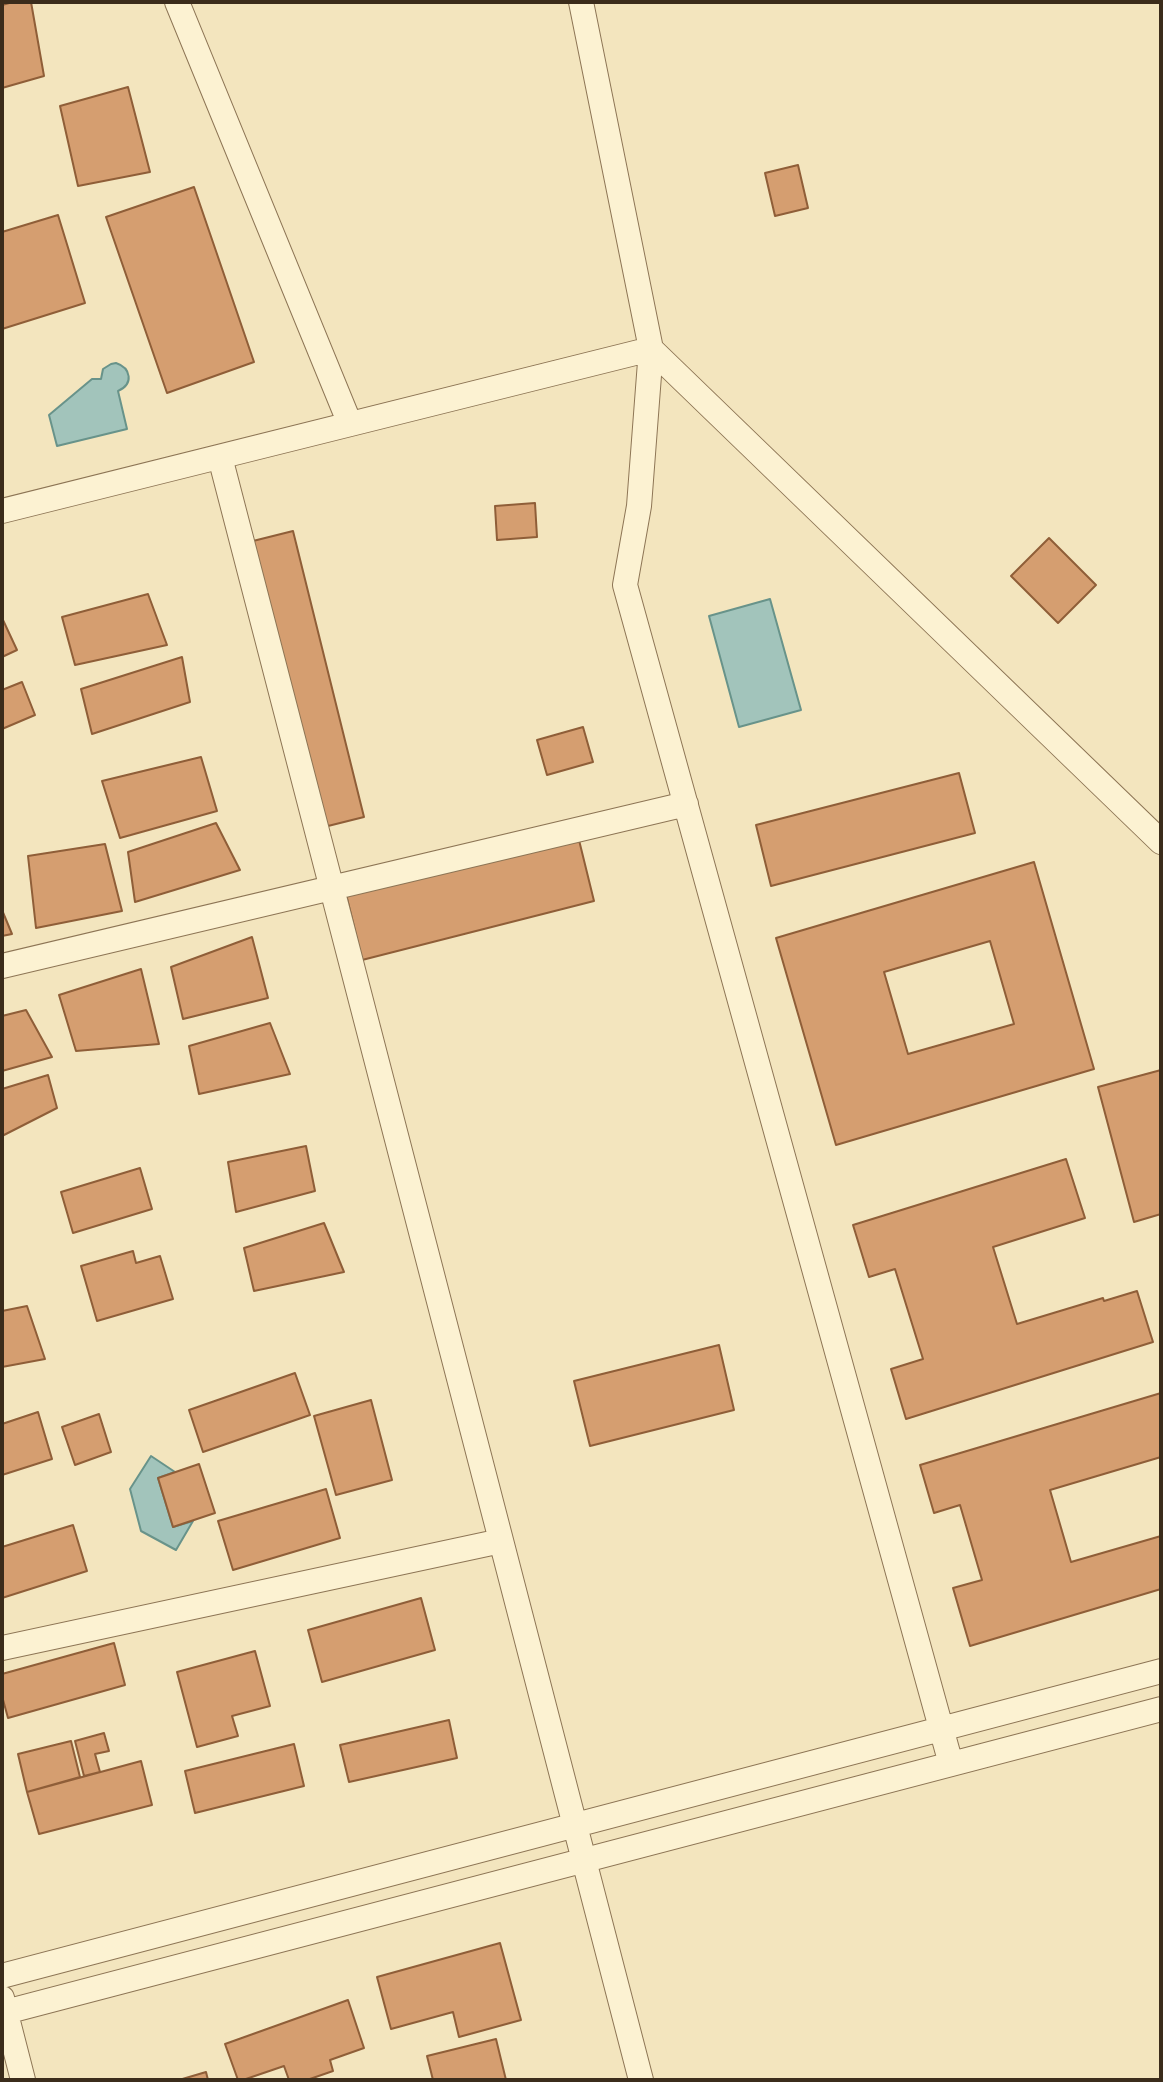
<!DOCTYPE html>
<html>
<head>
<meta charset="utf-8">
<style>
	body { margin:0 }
	#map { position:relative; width:1163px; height:2082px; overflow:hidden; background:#f3e5be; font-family:"IBM Plex Serif",serif }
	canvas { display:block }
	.frame { position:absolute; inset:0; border:4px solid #3b2c1b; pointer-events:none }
</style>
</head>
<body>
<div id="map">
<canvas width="1163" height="2082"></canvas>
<div class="frame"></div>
</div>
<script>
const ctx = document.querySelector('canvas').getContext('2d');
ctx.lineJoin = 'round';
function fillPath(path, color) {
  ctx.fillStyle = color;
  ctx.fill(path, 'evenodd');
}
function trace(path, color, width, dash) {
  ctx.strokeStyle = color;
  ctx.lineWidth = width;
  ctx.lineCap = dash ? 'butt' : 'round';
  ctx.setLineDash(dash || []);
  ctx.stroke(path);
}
const water = new Path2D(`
	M116 363C131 368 134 384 118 391L127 429 57 446 49 415 92 379H101L103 369 111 364Z
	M770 599 801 710 739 727 709 616Z
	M151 1456 175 1472 158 1478 173 1527 193 1521 176 1550 141 1531 130 1489Z`);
fillPath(water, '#a2c4bb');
trace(water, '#68938a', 2);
const building = new Path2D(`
	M13 2H31L44 76 2 88V5Z
	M128 87 150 172 78 186 60 106Z
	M798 165 808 208 775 216 765 173Z
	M194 187 254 362 167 393 106 217Z
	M58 215 85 303 2 329V232Z
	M535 503 537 537 497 540 495 506Z
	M293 531 364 817 324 827 253 541Z
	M1049 538 1096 585 1058 623 1011 576Z
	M148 594 167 645 75 665 62 617Z
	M3 620 17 650 2 657V621Z
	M182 657 190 702 92 734 81 689Z
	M22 682 35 715 2 729V690Z
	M583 727 593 762 547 775 537 740Z
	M201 757 217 811 120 838 102 781Z
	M959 773 975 833 771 886 756 825Z
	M216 823 240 870 135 902 128 852Z
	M578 836 594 901 362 960 346 894Z
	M105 844 122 911 36 928 28 856Z
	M1034 862 1094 1069 836 1145 776 938ZM990 941 1014 1024 908 1054 884 972Z
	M2 910 12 934 2 936Z
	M252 937 268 998 183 1019 171 967Z
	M141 969 159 1044 76 1051 59 995Z
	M26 1010 52 1057 2 1071V1016Z
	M270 1023 290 1074 199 1094 189 1046Z
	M1161 1070V1214L1134 1222 1098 1087Z
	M48 1075 57 1108 2 1136V1089Z
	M306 1146 315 1191 236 1212 228 1162Z
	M1066 1159 1085 1218 993 1247 1017 1324 1103 1298 1104 1301 1137 1291 1153 1342 906 1419 891 1369 923 1359 895 1269 869 1277 853 1225Z
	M140 1168 152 1209 73 1233 61 1192Z
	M324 1223 344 1272 254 1291 244 1248Z
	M133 1251 136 1263 160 1256 173 1299 97 1321 81 1266Z
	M27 1306 45 1359 2 1367V1311Z
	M719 1345 734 1410 590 1446 574 1381Z
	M295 1373 310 1415 203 1452 189 1410Z
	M1161 1393V1457L1050 1490 1071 1562 1161 1536V1589L970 1646 953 1588 982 1580 960 1505 934 1513 920 1465Z
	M371 1400 392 1480 336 1495 314 1416Z
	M38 1412 52 1459 2 1475V1424Z
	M99 1414 111 1452 75 1465 62 1427Z
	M199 1464 215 1513 173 1527 158 1478Z
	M326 1489 340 1538 233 1570 218 1521Z
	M73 1525 87 1571 2 1598V1547Z
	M421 1598 435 1650 322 1682 308 1630Z
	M114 1643 125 1685 8 1718 2 1696V1674Z
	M255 1651 270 1706 232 1716 238 1736 197 1747 177 1672Z
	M449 1720 457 1758 349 1782 340 1745Z
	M104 1733 109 1751 95 1754 100 1772 84 1776 75 1741Z
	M71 1741 80 1777 27 1792 18 1754Z
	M294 1744 304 1786 195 1813 185 1771Z
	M141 1761 152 1805 39 1834 27 1792Z
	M500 1943 521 2020 459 2037 453 2012 391 2029 377 1977Z
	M348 2000 364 2048 330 2060 333 2071 307 2080H289L284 2066 243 2080H238L225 2044Z
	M496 2039 506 2080H433L427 2056Z
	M206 2072 208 2080H179Z`);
fillPath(building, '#d59e70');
trace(building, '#8f5e38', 2);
const minor = new Path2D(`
	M177 2 350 424
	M581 2 651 349 639 506 625 585 951 1764
	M651 349 1161 842
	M220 457 641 2080
	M2 511 651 349
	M2 966 686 804
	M2 1648 501 1541
	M2 1976 1161 1671
	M2 1998 23 2080
	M2 2013 1161 1709`);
trace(minor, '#8d7555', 26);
trace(minor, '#fcf2d2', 24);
</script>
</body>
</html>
